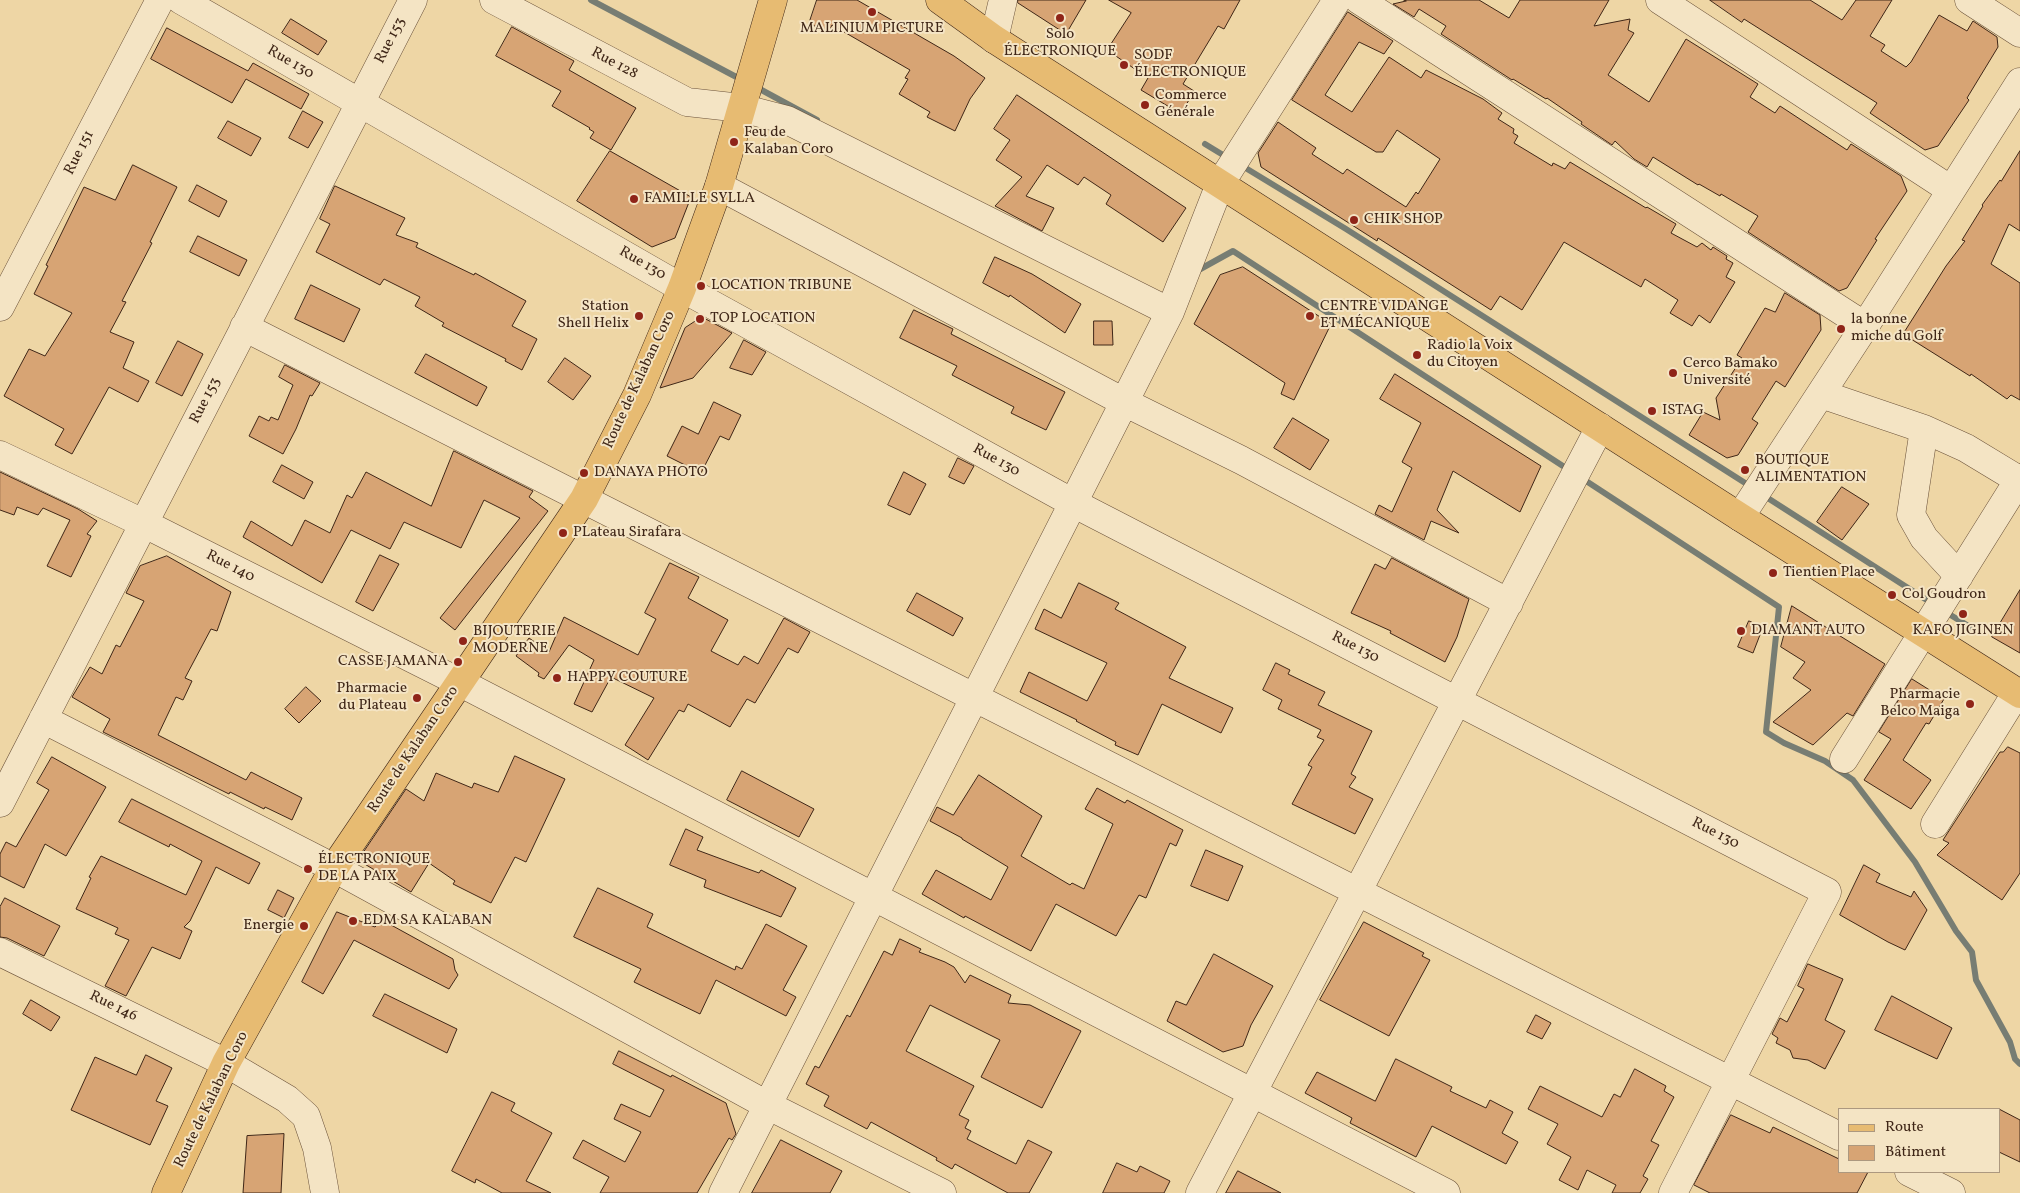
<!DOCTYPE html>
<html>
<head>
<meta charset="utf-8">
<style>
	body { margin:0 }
	#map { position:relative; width:2020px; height:1193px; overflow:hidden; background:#eed6a5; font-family:Vollkorn,serif }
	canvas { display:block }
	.legend { position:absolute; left:1838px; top:1108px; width:162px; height:65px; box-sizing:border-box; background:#f4e4c4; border:1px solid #ac987f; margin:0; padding:6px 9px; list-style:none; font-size:15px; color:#3f2617 }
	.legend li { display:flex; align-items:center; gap:10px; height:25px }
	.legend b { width:25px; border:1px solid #ac987f }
</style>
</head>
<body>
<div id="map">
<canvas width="2020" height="1193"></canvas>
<ul class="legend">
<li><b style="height:6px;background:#e7bb72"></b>Route</li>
<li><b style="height:14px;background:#d7a474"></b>Bâtiment</li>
</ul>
</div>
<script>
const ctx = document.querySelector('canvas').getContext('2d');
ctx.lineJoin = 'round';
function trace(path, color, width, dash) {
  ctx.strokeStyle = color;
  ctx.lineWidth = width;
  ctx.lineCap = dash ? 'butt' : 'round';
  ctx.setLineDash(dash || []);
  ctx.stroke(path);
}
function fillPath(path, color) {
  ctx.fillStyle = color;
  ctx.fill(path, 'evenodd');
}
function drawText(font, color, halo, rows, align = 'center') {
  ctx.font = font + ' Vollkorn,serif';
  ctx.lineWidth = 4;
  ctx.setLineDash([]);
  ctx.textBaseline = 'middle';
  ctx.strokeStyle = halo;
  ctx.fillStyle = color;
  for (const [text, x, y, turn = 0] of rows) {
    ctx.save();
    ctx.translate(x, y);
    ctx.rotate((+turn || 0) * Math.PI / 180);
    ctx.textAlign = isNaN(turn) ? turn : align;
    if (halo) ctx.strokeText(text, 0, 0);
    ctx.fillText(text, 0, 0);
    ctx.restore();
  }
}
trace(new Path2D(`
	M591 0 742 80
	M756 87 817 120
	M1205 144 1228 158
	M1239 164 1346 229 1753 488
	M1195 272 1233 251 1569 470
	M1580 477 1779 607 1766 732 1784 743 1825 761 1853 780 1915 862 1956 931 1972 952 1976 980 2010 1042 2015 1059 2020 1064
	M1763 495 1933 604
	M1944 611 1975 630`), '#777d73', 6);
const building = new Path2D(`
	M817 0H857L954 56 985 78 970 99 955 131 927 117 930 112 899 94 908 79 905 78 910 70 832 25 829 31 809 24Z
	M1018 0H1086L1066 34 1018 3Z
	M1109 0H1240L1224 29 1218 26 1183 84 1194 91 1181 114 1141 90 1148 78 1107 50 1131 13Z
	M1404 0H1479L1509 18 1520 0H1609L1594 26 1630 19 1628 30 1634 33 1608 75 1649 102 1686 39 1758 84 1750 97 1775 113 1780 106 1847 150 1851 144 1901 176 1907 191 1875 239 1877 240 1847 288 1839 291 1748 232 1758 216 1721 194 1720 196 1699 184 1698 185 1653 157 1647 167 1634 159 1615 141 1612 145 1581 124 1582 122 1547 98 1546 99 1513 79 1512 80 1441 34 1446 26 1419 9 1414 17 1393 4 1406 1Z
	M1710 0H1810L1842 20 1856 0H1892L1870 36 1885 45 1881 51 1906 67 1911 62 1939 15 1967 31 1973 21 1997 37 1998 47 1967 98 1969 100 1938 146 1925 150 1870 113 1877 103 1744 19 1742 22Z
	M1348 12 1393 41 1384 54 1359 42 1325 95 1352 112 1389 57 1421 78 1426 70 1483 99 1502 113 1498 119 1514 129 1513 133 1518 136 1514 143 1552 166 1553 163 1565 169 1570 162 1646 208 1647 207 1676 224 1671 233 1697 247 1702 243 1711 250 1713 247 1727 256 1726 259 1733 263 1726 277 1735 282 1710 323 1699 315 1692 326 1670 313 1678 300 1645 279 1641 287 1564 242 1522 310 1500 296 1491 310 1378 238 1377 241 1261 167 1258 153 1278 122 1316 148 1312 154 1343 174 1347 169 1406 207 1416 192 1418 194 1440 159 1397 130 1383 152H1376L1292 100Z
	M291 19 327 41 318 55 282 33Z
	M512 27 574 61 569 70 636 108 611 150 590 138 594 132 589 129 590 128 552 106 561 91 496 56Z
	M167 28 248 71 253 63 309 94 301 109 246 79 232 103 151 59Z
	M1017 95 1186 208 1163 242 1106 204 1111 195 1084 177 1078 185 1047 165 1026 196 1054 208 1042 231 995 206 1022 177 996 160 1010 140 994 129Z
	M303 111 323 122 308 148 289 138Z
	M228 121 261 138 251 156 218 138Z
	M610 151 691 197 675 238 652 247 577 201Z
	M2020 151V231L2009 224 1991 264 2020 283V400L2011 395 2007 399 1971 374 1970 376 1903 334 1946 266 1965 241 1962 240 1983 206 1982 205 2000 180 2001 181Z
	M133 165 177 187 150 242 152 243 122 301 126 302 110 332 134 342 123 368 149 381 138 402 109 387 72 454 55 445 64 429 4 396 29 349 45 356 72 313 34 294 48 266 46 265 84 187 115 200Z
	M197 185 227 201 219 217 189 201Z
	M335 186 405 218 396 235 418 243 416 247 474 275 475 273 526 301 512 326 537 339 522 370 505 361 506 359 442 326 444 323 415 306 420 297 384 279 380 285 316 252 330 224 320 219Z
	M198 236 247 260 239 276 190 252Z
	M995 257 1032 274 1081 304 1065 333 1010 295 1009 297 983 283Z
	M1243 267 1331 324 1294 400 1281 394 1285 383 1194 324 1220 275Z
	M311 285 360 309 344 342 295 319Z
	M1785 293 1820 315 1821 330 1785 387 1776 381 1752 419 1758 423 1738 455 1727 458 1689 435 1703 412 1720 420 1716 398 1742 358 1737 355 1765 308 1775 312Z
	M914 310 953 329 951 334 1065 392 1046 430 1011 413 1014 407 952 375 957 366 900 338Z
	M702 317 732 333 693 378 660 388 685 328Z
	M1094 321H1112L1113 345H1094Z
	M744 340 766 352 752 375 730 368Z
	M178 341 203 354 182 396 156 383Z
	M426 354 487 387 477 406 415 373Z
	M565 358 591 376 573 400 548 382Z
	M285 365 320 383 312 396 310 395 296 429 283 454 249 436 259 416 269 421 271 417 278 420 293 385 279 377Z
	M1395 374 1541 466 1520 512 1453 471 1437 510 1459 533 1431 521 1424 540 1375 514 1379 505 1392 512 1412 468 1402 462 1421 423 1380 399Z
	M714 402 741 415 729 440 720 436 701 473 667 456 682 426 698 434Z
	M1293 418 1329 440 1310 470 1274 448Z
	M454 451 533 491 529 497 548 511 455 630 440 618 520 518 484 500 461 548 404 522 390 549 351 530 322 583 243 537 251 521 292 546 305 520 330 533 347 495 352 498 366 472 431 506Z
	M958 458 974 466 964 484 949 477Z
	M282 465 313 482 304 499 273 482Z
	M0 472 78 509 97 521 87 534 91 536 71 577 47 566 70 520 43 508 38 515 17 507 14 515 0 510Z
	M904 472 926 484 910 515 888 505Z
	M1842 487 1869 504 1842 540 1817 522Z
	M380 555 399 564 373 611 356 602Z
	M167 556 231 592 217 631 211 629 185 678 192 681 183 700 176 697 158 735 246 780 251 772 302 798 292 820 265 807 264 809 230 792 229 794 103 732 110 719 72 697 90 667 102 674 116 645 120 647 144 601 126 593 140 566Z
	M1392 558 1469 599 1457 637 1445 662 1390 633 1391 631 1351 613 1375 564 1385 569Z
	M670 563 699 577 688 598 728 620 711 651 738 665 744 656 758 664 784 618 810 632 798 653 788 648 755 703 747 699 730 727 688 704 684 712 679 710 648 760 625 745 654 698 611 677 592 712 574 704 594 660 569 645 544 679 538 676 539 673 516 656 529 638 549 652 564 617 638 655 656 619 645 613Z
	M1079 583 1119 603 1115 609 1186 647 1169 678 1233 708 1221 733 1162 704 1138 755 1115 745 1116 742 1076 721 1077 720 1020 692 1029 672 1087 701 1107 663 1035 629 1044 609 1061 618Z
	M2020 590V653L1992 637Z
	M917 593 963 618 953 636 907 611Z
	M1792 606 1885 664 1853 716 1847 713 1813 745 1773 722 1811 690 1793 678 1805 662 1781 647Z
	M1749 621 1763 627 1753 653 1738 647Z
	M1276 663 1290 670 1288 674 1325 692 1318 705 1372 731 1351 774 1356 777 1349 787 1373 799 1355 834 1292 804 1312 767 1308 765 1324 740 1317 737 1321 730 1278 709 1282 700 1263 690Z
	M1912 679 1944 699 1929 724 1926 723 1903 760 1931 780 1911 809 1864 780 1891 739 1879 732Z
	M306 687 321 701 299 723 285 709Z
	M2008 747 2020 753V873L2002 900 1937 855 1949 843 1943 840 2000 752H2003Z
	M515 756 565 779 526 862 515 857 491 903 453 884 455 881 429 863 411 892 358 860 406 789 424 801 436 773 472 788 474 783 498 792Z
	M52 757 106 787 66 856 45 844 24 888 0 876V854L6 842 16 847 49 790 37 783Z
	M742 771 814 809 799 837 727 800Z
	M979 775 1042 816 1021 856 1070 885 1072 883 1084 889 1113 824 1085 809 1097 788 1125 803 1127 800 1183 830 1176 846 1170 843 1146 898 1139 895 1116 936 1056 904 1031 951 965 916 964 918 922 894 936 870 991 900 1008 867 962 839V838L930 821 937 807 953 815Z
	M132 799 260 863 249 884 216 867 190 921 184 927 192 931 180 959 152 947 126 996 105 986 129 940 115 934 118 928 76 909 91 878 89 877 101 856 186 895 202 861 170 844 169 847 119 822Z
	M686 829 703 837 697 850 759 873 761 870 796 888 781 917 704 887 706 880 670 865Z
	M1206 850 1243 866 1228 901 1191 886Z
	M1864 865 1880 874 1876 882 1911 897 1914 891 1927 910 1905 950 1888 942 1840 915Z
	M598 888 653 914 647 927 735 970 736 966 742 969 766 924 807 946 783 990 796 997 786 1016 716 980 700 1014 634 982 641 969 574 937Z
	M278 890 294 898 284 918 268 910Z
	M5 898 60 926 44 956 7 938 0 937V907Z
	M337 912 375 927 382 920 453 959 455 970 458 975 449 989 354 940 323 994 302 982Z
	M1364 922 1424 953 1422 956 1430 960 1389 1036 1320 1000Z
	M900 939 921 949 919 952 945 962 954 967 965 983 970 975 1011 995 1008 1003 1030 1005 1081 1031 1042 1108 981 1077 1000 1040 930 1005 906 1051 974 1086 959 1115 969 1120 965 1128 971 1131 967 1139 1016 1164 1028 1140 1052 1152 1029 1193H1008L955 1164 952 1169 936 1160 937 1158 871 1122 867 1129 824 1106 829 1096 806 1084 815 1066 819 1068 847 1015 850 1017 884 951 892 955Z
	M1214 954 1273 986 1251 1025 1243 1046 1223 1052 1167 1021 1176 1001 1186 1005Z
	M1808 964 1843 979 1825 1020 1845 1031 1825 1069 1808 1060 1793 1058 1790 1050 1776 1043 1778 1038 1772 1034 1780 1018 1787 1022 1804 989 1798 986Z
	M385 994 457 1029 447 1053 373 1016Z
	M1892 996 1952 1028 1937 1059 1875 1030Z
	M31 1000 60 1017 51 1031 23 1014Z
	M1536 1015 1551 1023 1542 1039 1527 1032Z
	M619 1051 671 1077 672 1075 726 1103 736 1134 732 1140 729 1138 697 1193H600L609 1177 573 1158 583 1140 625 1162 641 1132 614 1119 621 1104 650 1117 664 1090 613 1064Z
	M146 1055 172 1068 156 1101 168 1106 150 1145 71 1110 95 1057 136 1075Z
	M1396 1059 1452 1087 1450 1091 1486 1108 1490 1100 1513 1112 1502 1133 1518 1142 1506 1164 1432 1126 1416 1157 1350 1123 1352 1118 1305 1093 1317 1072 1375 1101Z
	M1635 1069 1666 1086 1664 1091 1674 1097 1651 1141 1659 1145 1643 1176 1648 1179 1640 1193H1612L1616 1185 1587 1170 1578 1190 1559 1180 1571 1157 1547 1144 1558 1124 1528 1109 1540 1086 1602 1117 1614 1094 1620 1097Z
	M492 1092 515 1103 511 1111 552 1133 526 1181 551 1193H502L476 1179 475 1183 452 1171Z
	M1999 1109 2020 1120V1162L1999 1152Z
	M1731 1115 1770 1133 1773 1127 1839 1159V1172H1868L1857 1193H1710L1694 1185Z
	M284 1134 281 1193H243L247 1136Z
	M781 1140 842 1171 830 1193H752Z
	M1117 1163 1137 1172 1140 1166 1170 1181 1164 1193H1103Z
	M1238 1171 1281 1193H1226Z`);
fillPath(building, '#d7a474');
trace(building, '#3f2617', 1);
const minor = new Path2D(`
	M181 0 682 288 1073 503 1827 892 1673 1193
	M494 0 687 102 741 108 787 120 1170 312
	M1359 0 1865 326
	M1660 0 1951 190
	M1969 0 2020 33
	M994 39 1003 0
	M719 186 1124 402 1241 460 1509 603
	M0 307 160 0
	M244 327 1839 1136
	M1821 394 1924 429 1966 448 2019 480
	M1924 429 1911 515 1924 538 1959 576
	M0 455 143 523 459 682 1446 1193
	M1740 517 1865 326 2020 82
	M43 719 334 868 767 1105 942 1193
	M1844 759 2020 478
	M0 803 413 0
	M1935 824 2017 692
	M0 952 226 1063 287 1099 306 1116 317 1148 325 1193
	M1909 1172 1951 1193
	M723 1193 1170 312 1220 184 1337 0
	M1200 1193 1600 427`);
const major = new Path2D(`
	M940 0 994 39 1740 517 2020 694
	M166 1193 226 1063 334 868 584 499 637 395 682 288 719 186 773 0`);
trace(minor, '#6b523a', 29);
trace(major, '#3f2617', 29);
trace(minor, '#f4e4c4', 28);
trace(major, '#e7bb72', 28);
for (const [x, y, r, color] of [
	[872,12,5,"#8f2418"],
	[1060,18,5,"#8f2418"],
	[1124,65,5,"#8f2418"],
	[1145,105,5,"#8f2418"],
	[734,142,5,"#8f2418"],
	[634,199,5,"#8f2418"],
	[1354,220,5,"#8f2418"],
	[701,286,5,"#8f2418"],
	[639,316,5,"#8f2418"],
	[1310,316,5,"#8f2418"],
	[700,319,5,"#8f2418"],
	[1841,329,5,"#8f2418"],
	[1417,355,5,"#8f2418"],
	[1673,373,5,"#8f2418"],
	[1652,411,5,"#8f2418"],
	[1745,470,5,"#8f2418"],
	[584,473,5,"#8f2418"],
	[563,533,5,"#8f2418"],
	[1773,573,5,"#8f2418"],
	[1892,595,5,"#8f2418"],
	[1963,614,5,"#8f2418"],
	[1741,631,5,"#8f2418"],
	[463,641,5,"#8f2418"],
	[458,662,5,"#8f2418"],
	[557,678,5,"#8f2418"],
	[417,698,5,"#8f2418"],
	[1970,704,5,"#8f2418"],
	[308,869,5,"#8f2418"],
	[353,921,5,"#8f2418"],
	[304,926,5,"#8f2418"]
]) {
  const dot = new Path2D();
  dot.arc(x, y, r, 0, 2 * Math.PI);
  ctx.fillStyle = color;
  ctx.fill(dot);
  trace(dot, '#f4e4c4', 2);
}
drawText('15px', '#3f2617', '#f4e4c4', [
	["MALINIUM PICTURE",872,29,"center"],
	["Solo",1060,35,"center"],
	["ÉLECTRONIQUE",1060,52,"center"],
	["SODF",1134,56],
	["ÉLECTRONIQUE",1134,73],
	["Commerce",1155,96],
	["Générale",1155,113],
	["Feu de",744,133],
	["Kalaban Coro",744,150],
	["FAMILLE SYLLA",644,199],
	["CHIK SHOP",1364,220],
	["LOCATION TRIBUNE",711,286],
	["Station",629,307,"right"],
	["Shell Helix",629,324,"right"],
	["CENTRE VIDANGE",1320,307],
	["ET MÉCANIQUE",1320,324],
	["TOP LOCATION",710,319],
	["la bonne",1851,320],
	["miche du Golf",1851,337],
	["Radio la Voix",1427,346],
	["du Citoyen",1427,363],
	["Cerco Bamako",1683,364],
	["Université",1683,381],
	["ISTAG",1662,411],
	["BOUTIQUE",1755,461],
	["ALIMENTATION",1755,478],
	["DANAYA PHOTO",594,473],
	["PLateau Sirafara",573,533],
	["Tientien Place",1783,573],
	["Col Goudron",1902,595],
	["DIAMANT AUTO",1751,631],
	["KAFO JIGINEN",1963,631,"center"],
	["BIJOUTERIE",473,632],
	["MODERNE",473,649],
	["CASSE JAMANA",448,662,"right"],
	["HAPPY COUTURE",567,678],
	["Pharmacie",407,689,"right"],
	["du Plateau",407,706,"right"],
	["Pharmacie",1960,695,"right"],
	["Belco Maiga",1960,712,"right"],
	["ÉLECTRONIQUE",318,860],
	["DE LA PAIX",318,877],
	["EDM SA KALABAN",363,921],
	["Energie",294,926,"right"]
], 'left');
drawText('15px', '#3f2617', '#f4e4c4', [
	["Rue 153",391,41,-63],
	["Rue 130",290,63,30],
	["Rue 128",614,64,28],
	["Rue 151",80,153,-63],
	["Rue 130",642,264,30],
	["Route de Kalaban Coro",640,380,-65],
	["Rue 153",206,401,-63],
	["Rue 130",996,461,29],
	["Rue 140",230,567,27],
	["Rue 130",1355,648,27],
	["Route de Kalaban Coro",414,750,-56],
	["Rue 130",1715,834,27],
	["Rue 146",113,1007,26],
	["Route de Kalaban Coro",212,1100,-64]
]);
</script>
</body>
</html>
